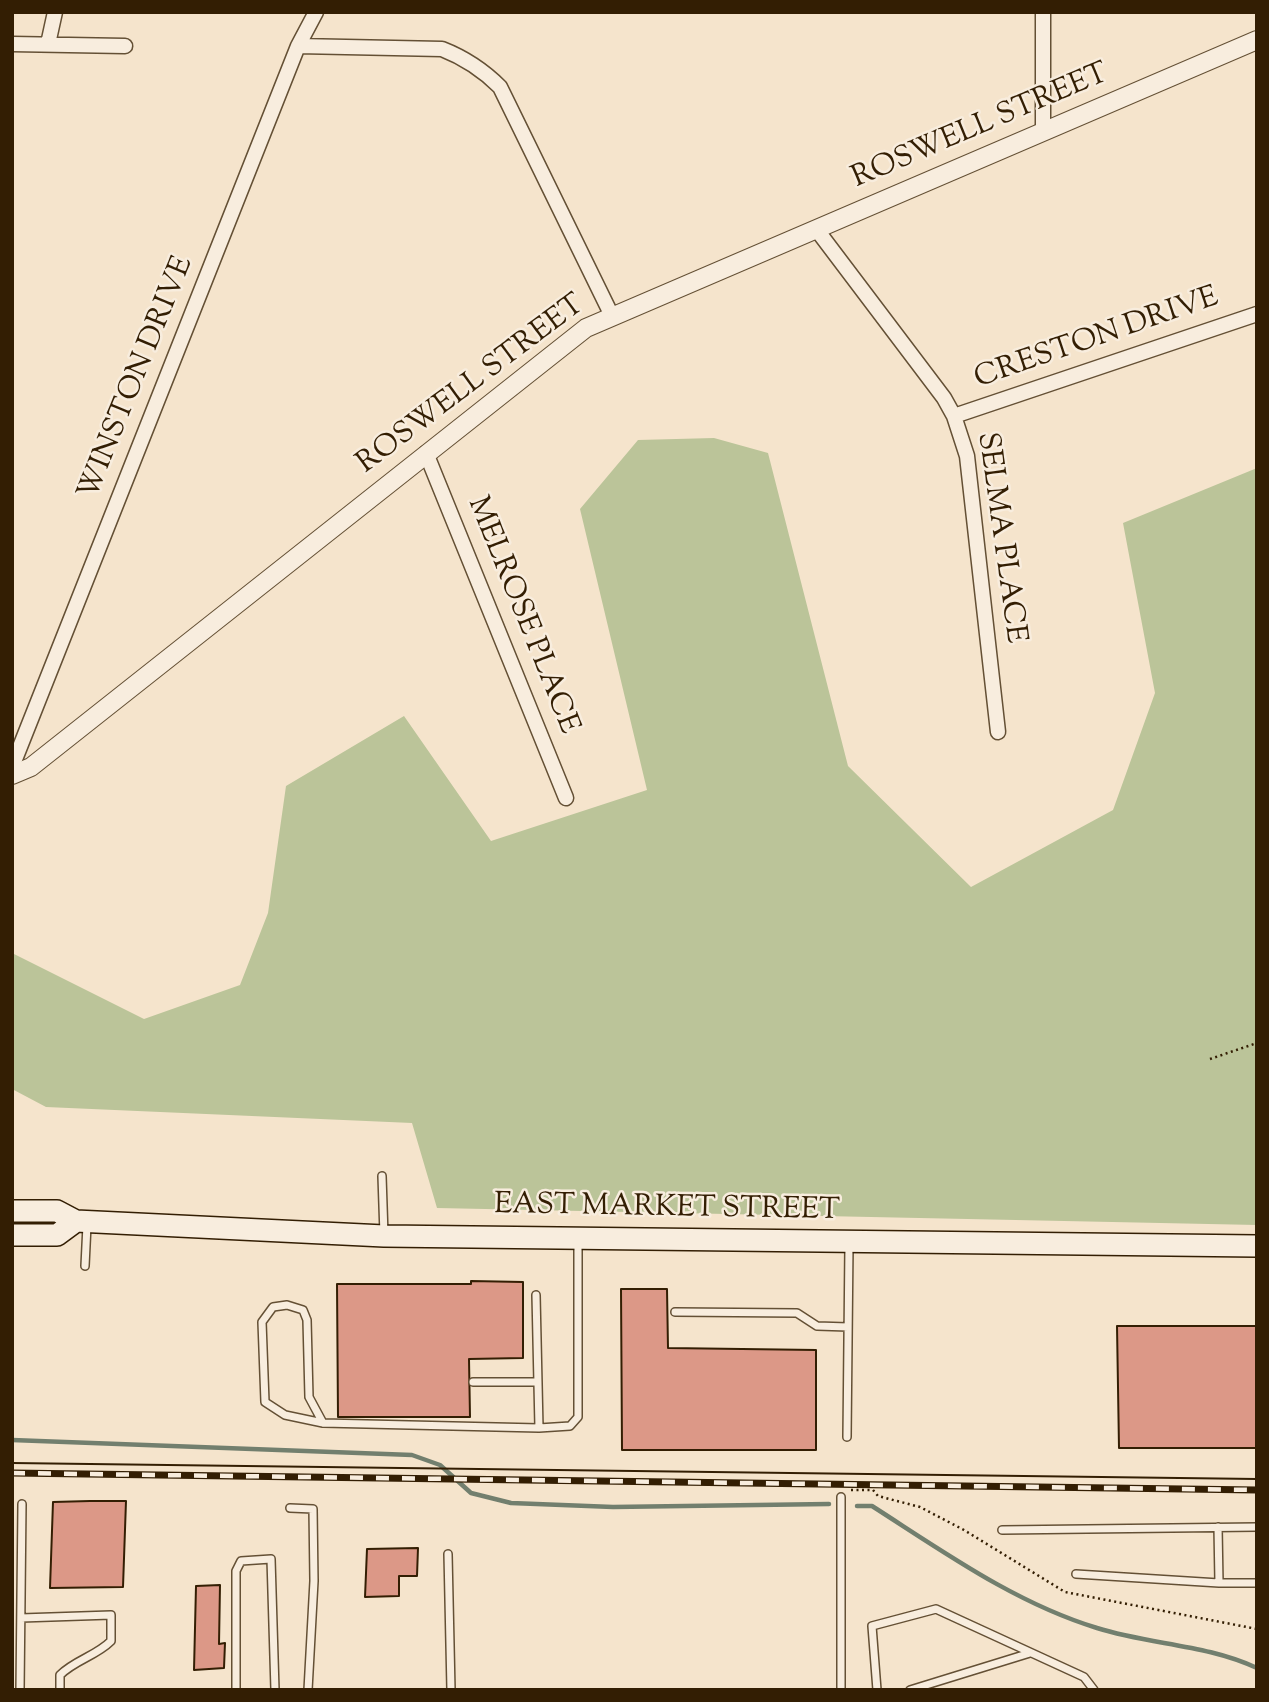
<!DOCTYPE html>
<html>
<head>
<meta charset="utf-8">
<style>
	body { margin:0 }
	#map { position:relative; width:1269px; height:1702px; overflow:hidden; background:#f5e4cc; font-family:"Sorts Mill Goudy",serif }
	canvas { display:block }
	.frame { position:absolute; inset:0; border:14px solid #331e03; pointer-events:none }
</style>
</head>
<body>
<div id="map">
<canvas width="1269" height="1702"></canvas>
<div class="frame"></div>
</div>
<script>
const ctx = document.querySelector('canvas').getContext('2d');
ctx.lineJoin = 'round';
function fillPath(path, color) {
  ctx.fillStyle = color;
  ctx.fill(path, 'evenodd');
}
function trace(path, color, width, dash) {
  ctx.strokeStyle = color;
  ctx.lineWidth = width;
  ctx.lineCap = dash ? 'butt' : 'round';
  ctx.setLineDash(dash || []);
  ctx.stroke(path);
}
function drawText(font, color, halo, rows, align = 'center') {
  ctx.font = font + ' "Sorts Mill Goudy",serif';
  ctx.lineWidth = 5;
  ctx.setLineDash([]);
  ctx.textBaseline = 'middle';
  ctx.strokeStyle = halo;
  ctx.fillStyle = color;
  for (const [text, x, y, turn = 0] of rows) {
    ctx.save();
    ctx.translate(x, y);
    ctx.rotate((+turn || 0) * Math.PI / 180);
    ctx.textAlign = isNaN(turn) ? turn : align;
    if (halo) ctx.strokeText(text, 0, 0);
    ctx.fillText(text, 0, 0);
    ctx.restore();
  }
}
fillPath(new Path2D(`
	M714 438 768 453 848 766 971 887 1113 810 1155 693 1123 523 1257 468V1225L437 1208 412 1123 46 1107 12 1089V953L144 1019 240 985 268 913 286 786 404 716 491 841 647 790 580 509 638 440Z`), '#bbc499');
trace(new Path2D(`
	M12 1440 412 1455 440 1465 471 1493 511 1503 613 1507 829 1504
	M857 1506H872C944 1552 1015 1603 1097 1628 1151 1645 1205 1644 1257 1668`), '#727f6e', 4.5);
const building = new Path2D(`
	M471 1281 523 1282V1358L469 1359 470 1417H338L337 1284H471Z
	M621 1289H667L668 1348 816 1350V1450H622Z
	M1117 1326H1257V1448H1119Z
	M90 1501H126L123 1587 50 1588 53 1502Z
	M418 1548 417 1576H399V1596L365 1597 367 1549Z
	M220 1585 219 1644 225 1643 224 1668 194 1670 196 1586Z`);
fillPath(building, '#dc9887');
trace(building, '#331e03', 2);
const service = new Path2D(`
	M382 1176 384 1235
	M85 1266 87 1225
	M536 1295 539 1428
	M675 1312 797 1313 817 1326 848 1327
	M473 1382H537
	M323 1423 309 1397 307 1320 303 1310 287 1305 273 1307 262 1322 265 1402 285 1415 323 1423 539 1428 570 1426 578 1417V1242
	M847 1437 849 1245
	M290 1508 313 1509 314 1581 308 1690
	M1002 1530 1257 1527
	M448 1554 451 1690
	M1076 1574 1219 1583 1218 1527
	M1219 1583H1257
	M21 1618 111 1615V1641C96 1656 75 1660 60 1675V1690
	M20 1690 22 1504
	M236 1690V1571L241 1561 271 1559 275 1690
	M841 1690V1497
	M877 1690 872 1626 936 1609 1084 1677 1094 1690
	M910 1690 1030 1653`);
const minor = new Path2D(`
	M12 44 125 46
	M48 44 55 12
	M298 46 442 49C465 58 483 70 500 87L612 316
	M1043 131V12
	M817 230 944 398 954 416 967 456 998 732
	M954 416 1257 314
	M426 453 566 798
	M12 767 298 46 316 12`);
const tertiary = new Path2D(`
	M12 775 31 767 586 328 1257 40`);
const secondary = new Path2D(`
	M12 1211H57L76 1221 384 1236 1257 1246
	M12 1235H57L76 1221`);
trace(service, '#645035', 10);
trace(minor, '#645035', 17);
trace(tertiary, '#645035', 20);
trace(secondary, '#331e03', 24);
trace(new Path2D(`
	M1210 1059 1257 1043
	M851 1490H873L878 1496 920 1507 964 1530 1065 1592 1257 1629`), '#331e03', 2.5, [2, 3.5]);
trace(service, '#f8edde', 7);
trace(minor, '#f8edde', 14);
trace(tertiary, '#f8edde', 18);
trace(secondary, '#f8edde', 21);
trace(new Path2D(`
	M12 1463 1257 1479`), '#331e03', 2);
const rail = new Path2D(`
	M12 1473 1257 1490`);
trace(rail, '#331e03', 7);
trace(rail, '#f8edde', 4.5, [13]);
drawText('30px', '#331e03', '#f8edde', [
	["ROSWELL STREET",981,128,-23],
	["CRESTON DRIVE",1097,340,-19],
	["WINSTON DRIVE",138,379,-68],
	["ROSWELL STREET",472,386,-37],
	["SELMA PLACE",999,538,82],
	["MELROSE PLACE",521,616,68],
	["EAST MARKET STREET",667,1210,1]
]);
</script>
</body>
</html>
